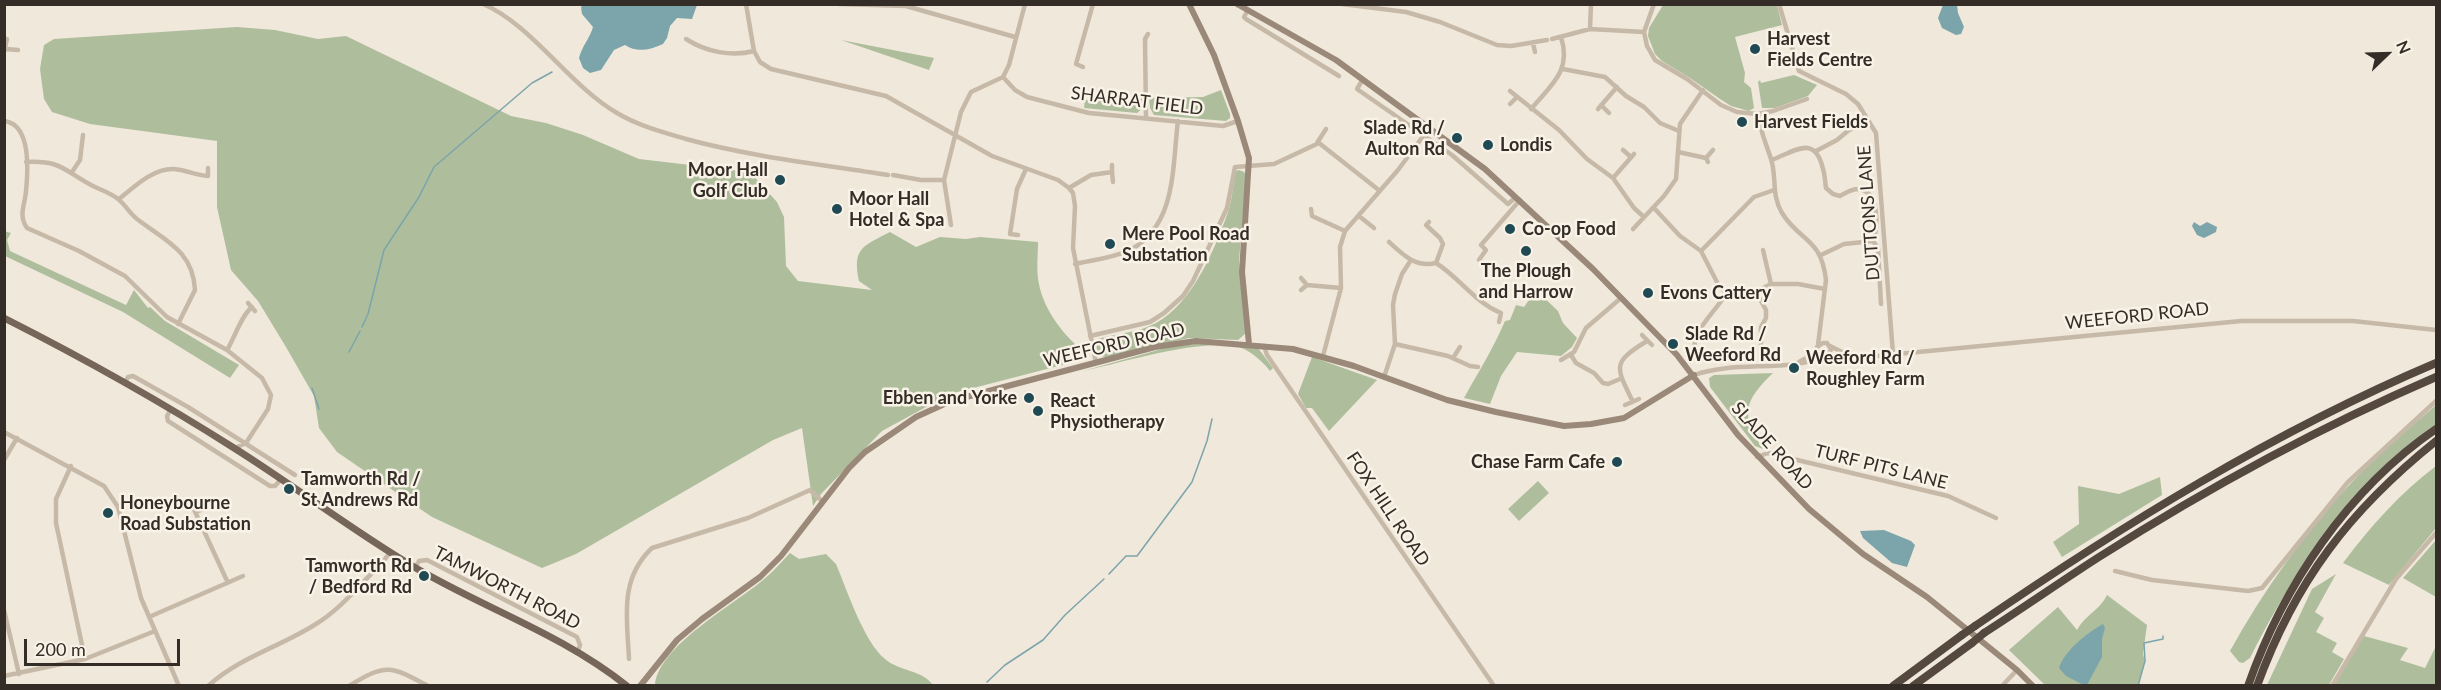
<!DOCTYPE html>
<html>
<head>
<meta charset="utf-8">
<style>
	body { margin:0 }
	#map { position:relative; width:2441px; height:690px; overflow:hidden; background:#f0e8db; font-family:Lato,sans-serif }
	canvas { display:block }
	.frame { position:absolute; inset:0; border:6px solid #342d27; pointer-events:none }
	.north { position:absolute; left:2357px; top:24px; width:60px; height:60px; -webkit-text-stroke:4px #f8f2e7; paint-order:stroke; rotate:67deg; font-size:16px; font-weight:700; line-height:24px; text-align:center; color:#342d27 }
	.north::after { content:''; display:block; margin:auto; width:21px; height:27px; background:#342d27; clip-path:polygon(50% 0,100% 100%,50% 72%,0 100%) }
	.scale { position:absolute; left:24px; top:639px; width:156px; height:27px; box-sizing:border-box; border:3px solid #342d27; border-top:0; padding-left:8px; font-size:18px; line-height:21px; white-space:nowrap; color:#342d27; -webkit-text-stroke:4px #f8f2e7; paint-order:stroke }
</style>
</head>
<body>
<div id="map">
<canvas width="2441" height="690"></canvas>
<div class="frame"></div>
<div class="north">N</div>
<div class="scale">200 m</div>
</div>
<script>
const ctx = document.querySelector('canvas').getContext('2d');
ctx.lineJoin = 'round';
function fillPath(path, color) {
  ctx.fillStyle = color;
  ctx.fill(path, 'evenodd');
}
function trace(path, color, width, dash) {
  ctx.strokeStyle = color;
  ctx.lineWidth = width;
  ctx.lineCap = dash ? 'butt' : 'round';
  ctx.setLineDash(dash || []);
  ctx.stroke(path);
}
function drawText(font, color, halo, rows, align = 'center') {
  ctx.font = font + ' Lato,sans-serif';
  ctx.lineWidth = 5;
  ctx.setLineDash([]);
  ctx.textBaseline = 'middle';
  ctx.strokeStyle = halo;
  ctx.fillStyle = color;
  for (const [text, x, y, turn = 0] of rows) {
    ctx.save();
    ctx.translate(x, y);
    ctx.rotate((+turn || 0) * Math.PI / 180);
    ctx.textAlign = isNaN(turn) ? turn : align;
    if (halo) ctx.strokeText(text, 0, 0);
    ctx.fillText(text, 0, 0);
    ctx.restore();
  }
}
fillPath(new Path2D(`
	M1663 5H1777L1782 25 1735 37 1745 73 1744 82 1751 88 1754 108 1749 111 1731 106 1720 99 1690 78 1662 61 1655 54 1648 36 1649 28Z
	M237 27 275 30 318 39 346 36 511 116 546 123 583 135 639 159 750 172 777 202 784 217 786 266 798 281 872 290 859 281C852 248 863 246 890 232L916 247 940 237 966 239 980 237 1038 242C1038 255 1036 271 1039 284 1043 306 1059 329 1075 344L1074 362 950 394 882 431 821 494 813 506 802 428 773 440 576 554 542 568 432 517 337 452 319 428 314 396 286 347 258 301 231 270 217 207V141L90 124 52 112 44 99 40 69 44 45 54 39Z
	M841 40 934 58 929 70Z
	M1794 75 1817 85 1808 96 1775 108H1762L1758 82 1760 80 1761 83Z
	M1221 90 1230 114V118L1226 121 1154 115 1150 108 1149 98 1203 97Z
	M1099 93 1143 98V108L1137 113 1084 108 1085 100 1098 101Z
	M1239 170 1244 172 1246 175 1239 261 1246 333 1238 340 1189 338 1106 357 1100 356 1094 346 1098 339C1117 333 1138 333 1156 323 1192 304 1215 249 1228 212 1232 200 1233 185 1236 171Z
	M4 231 11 233 7 240 10 251 126 305 134 290 148 308 150 307 165 321 239 365 230 378 123 312 5 256Z
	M1536 290 1558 311 1563 323 1577 338 1572 347 1561 356 1517 352 1501 376 1490 404 1464 398C1479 371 1493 349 1505 321L1510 320 1516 305 1524 307Z
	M1204 343 1258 348 1273 368 1270 371C1264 363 1255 355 1246 350 1215 333 1118 364 1083 371L1169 347Z
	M1312 357 1377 380 1329 431 1312 408H1306L1298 394Z
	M1773 373C1744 401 1740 414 1763 449L1755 446 1710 387 1709 378 1714 375Z
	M2436 405V425C2420 438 2401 450 2386 464 2328 519 2286 587 2250 658L2243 663 2239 662 2230 651C2264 590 2304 533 2351 483 2377 455 2407 430 2436 405Z
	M2436 466V528L2389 585 2343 563C2370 527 2400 493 2436 466Z
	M2160 477 2162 495 2062 557 2053 542 2079 524 2078 486 2119 494Z
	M1538 481 1549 493 1519 521 1508 509Z
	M2436 540V597L2403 578Z
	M790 553 799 559 826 554 836 564C847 590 864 642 885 659 900 672 921 669 933 685H655C658 646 735 604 763 580 773 572 781 562 790 553Z
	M2336 574 2315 612 2324 618 2316 632 2337 643 2332 652 2344 659 2329 685H2267L2312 589Z
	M2107 595 2147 625 2143 654 2145 661 2138 685H2045L2009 650 2058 607 2077 630C2085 615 2100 610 2107 595Z
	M2364 636 2408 648 2400 660 2425 668 2436 646V685L2334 686Z`), '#aebe9c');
fillPath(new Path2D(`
	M583 5V4L697 5 692 19 677 18 670 26 667 38 663 44C650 50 637 53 625 45L614 50 601 70 590 73 583 68 579 58C582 46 590 38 593 27L582 14 581 7Z
	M1943 5H1957L1958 13 1964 27 1961 34 1956 35 1942 28 1938 18Z
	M2194 222 2200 226 2207 222 2217 227 2216 232 2204 238 2197 235 2192 226Z
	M1884 530 1911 541 1915 545 1907 567 1892 563 1863 538 1860 531Z
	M2103 624 2105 628 2102 639V657L2087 685H2084L2066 676 2059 668C2065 650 2087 633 2103 624Z`), '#7ca4ab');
trace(new Path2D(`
	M362 327 368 314 384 250 419 197 434 167 532 83 552 72
	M349 352 360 331
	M312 388 319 409
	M1109 574 1126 556H1137L1192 482 1207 441 1212 419
	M987 682 1005 665 1043 640 1065 615 1104 579
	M2138 686 2145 661 2144 643 2163 639V636`), '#7ca4ab', 1.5);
trace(new Path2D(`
	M483 4C531 24 570 86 617 113 639 126 662 132 686 139 752 157 820 164 888 175
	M746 4 754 51 760 62 771 69 886 96 992 156 1058 180 1069 188 1073 193 1075 206 1073 248 1096 363
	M839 4 906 6 1015 37
	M1342 4 1406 12 1440 22 1497 45 1511 46 1547 40
	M1654 4 1644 32 1647 46 1655 60 1687 79 1721 105 1737 112 1758 114 1773 111 1807 99
	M1779 4 1799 71 1846 94 1858 104 1876 133 1893 354
	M1248 10 1244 17 1246 19 1339 76
	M1590 29 1591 4
	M686 39C706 52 732 57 754 51
	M1552 39 1590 29 1644 32
	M1533 43 1535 52
	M6 49 18 50
	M4 52 7 39
	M1083 67 1076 64 1093 4
	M1563 69 1605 77 1626 96 1644 107 1660 123 1679 131
	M1003 77 1015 90 1027 97 1089 113 1223 126 1238 121
	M1363 79 1357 89 1452 155 1508 204 1516 197
	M1510 91 1559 130 1587 159 1613 178 1634 208 1644 217
	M1510 104 1517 97
	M1601 105 1609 113
	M1531 109C1551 85 1572 71 1561 37
	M1598 109 1617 87
	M1758 114C1760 131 1766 143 1771 159 1777 177 1771 195 1782 213 1800 242 1821 237 1826 280L1818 345
	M1146 117 1145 39 1148 34
	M4 121C31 124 28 171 26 191 25 205 18 215 27 228L79 251 125 276 167 317 227 350 262 378 271 395 268 409 246 443 235 448
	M1317 143 1326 129
	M1623 150 1631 157
	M1816 151 1837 140 1849 130 1862 125
	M1678 152 1706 158
	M1772 160C1795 151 1815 134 1823 169 1825 175 1825 182 1826 188L1833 194 1840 196C1846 193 1851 189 1858 189 1879 190 1879 227 1873 241L1844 244 1821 255
	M26 162C62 160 64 171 93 186 101 190 111 193 118 199 125 204 129 213 137 219 164 240 193 250 195 290L178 324
	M1708 162 1706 158 1713 150
	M72 172 80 160 83 135
	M1112 172 1113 182
	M893 175 921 180H944
	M1613 178 1634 154
	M1069 188 1091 175 1112 172V165
	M119 199C134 187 153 168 174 169 185 170 196 175 208 176V168
	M1654 208 1680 236 1701 251 1718 284 1726 293 1734 297H1746L1771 284H1798L1825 289
	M1311 209 1312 216 1345 231
	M1359 216 1374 228
	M1429 222 1426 225 1440 238 1443 244 1436 263
	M951 225 944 180 961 112 971 92 1003 77 1009 65 1025 4
	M1633 229 1664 196 1676 179 1680 124 1703 90
	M1018 235 1010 234 1017 189 1026 169
	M1873 241 1878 248 1881 304
	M1389 242C1403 255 1416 268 1436 263 1460 278 1474 302 1501 313L1499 322
	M1763 250 1771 284
	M1701 251 1754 197 1774 190
	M1479 260 1486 250 1481 245 1520 200
	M1075 264C1093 260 1113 258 1130 250 1177 225 1172 167 1178 121
	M1307 285 1341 288
	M1301 290 1307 285 1301 278
	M1756 292 1766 310V318L1761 327V358H1769
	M248 303 255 311
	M1642 335 1652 345
	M1090 336 1150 322 1164 313 1183 296 1193 281 1227 208 1235 167 1274 164 1319 143 1380 191
	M1395 344 1448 356 1470 366 1478 367
	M1264 346 1267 355 1494 686
	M1830 346 1842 352 1866 357 2241 321H2353L2436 330
	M227 350C235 337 241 316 252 307
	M1571 355 1576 363 1594 373 1603 383 1608 384 1620 379
	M1323 356 1341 288 1340 247 1345 231 1398 170 1424 135
	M1695 356C1689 331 1716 313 1726 293
	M1453 358 1460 347
	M1561 360 1574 352 1586 328 1621 298
	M1799 362 1817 352
	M1694 375C1737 360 1785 373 1828 356L1831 349 1827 343H1823L1817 347V352
	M1384 377 1395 344 1393 305 1395 294 1402 274 1411 260
	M125 383 128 377 133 376 188 407 295 475
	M1633 402C1616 367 1611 363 1647 341
	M1625 405 1639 399
	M171 409 167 416 168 421 270 486H275L281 479
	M4 432 104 486 118 507 141 598 179 686
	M1757 457 1768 453 1927 491 1948 496 1996 518
	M4 460 17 438
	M71 466 56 499V523L85 659
	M192 505 228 583
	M196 512 206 508
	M415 568 419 561 427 560 577 637 580 645 578 651
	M2115 571 2152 580 2248 591 2262 588 2348 482 2436 401
	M4 610 19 674
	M149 617 243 576
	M629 659C627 618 619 579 652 548L748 518 810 490 822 501
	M4 676 85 659 155 631
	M208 686C240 657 280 647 316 624 342 608 361 583 383 562L390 552
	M349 686C386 663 391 666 428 686
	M2002 686 2017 670
	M2332 686 2396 579 2436 533`), '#c7b9a8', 4.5);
trace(new Path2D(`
	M1189 4 1214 55 1238 121 1249 158 1242 272 1249 344
	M1237 4 1336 60 1485 169 1593 269 1677 355 1738 435 1809 509 1863 554 1927 597 2017 670 2033 686
	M640 686 677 640 702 619 760 577 781 556 849 468 865 452 916 417 951 401 1155 347 1196 341 1293 349 1354 366 1447 400 1496 412 1564 426 1591 424 1624 418 1694 375`), '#9a8979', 6);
trace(new Path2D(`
	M4 318C83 358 160 401 234 448 293 485 349 528 409 564 480 607 561 633 627 686`), '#756659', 7);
trace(new Path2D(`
	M1975 626C2121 526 2273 432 2436 363
	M1984 633C2023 608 2060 582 2099 557 2206 489 2320 427 2436 377
	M1893 686 1962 635
	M1913 686 1972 643
	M2248 686C2283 586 2348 489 2436 429
	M2257 686C2295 581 2350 510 2436 441`), '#54483f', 8);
trace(new Path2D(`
	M4 9 6 4`), '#342d27', 1.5, [1.5, 4.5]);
trace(new Path2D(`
	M1962 635 1975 626
	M1972 643 1984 633`), '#54483f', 8);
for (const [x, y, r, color] of [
	[1755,49,6,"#204a53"],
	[1742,122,6,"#204a53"],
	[1457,138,6,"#204a53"],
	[1488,145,6,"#204a53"],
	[780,180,6,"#204a53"],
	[837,209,6,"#204a53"],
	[1510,229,6,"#204a53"],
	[1110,244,6,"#204a53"],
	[1526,251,6,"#204a53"],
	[1648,293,6,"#204a53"],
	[1673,344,6,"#204a53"],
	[1794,368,6,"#204a53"],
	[1029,398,6,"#204a53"],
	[1038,411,6,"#204a53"],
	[1617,462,6,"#204a53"],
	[289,489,6,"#204a53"],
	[108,513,6,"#204a53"],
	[424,576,6,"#204a53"]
]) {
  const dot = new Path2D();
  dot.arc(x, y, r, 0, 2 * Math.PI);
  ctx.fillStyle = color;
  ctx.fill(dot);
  trace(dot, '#f8f2e7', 2);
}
drawText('bold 18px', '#342d27', '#f8f2e7', [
	["Harvest",1767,39],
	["Fields Centre",1767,60],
	["Harvest Fields",1754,122],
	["Slade Rd /",1445,128,"right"],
	["Aulton Rd",1445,149,"right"],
	["Londis",1500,145],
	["Moor Hall",768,170,"right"],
	["Golf Club",768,191,"right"],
	["Moor Hall",849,199],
	["Hotel & Spa",849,220],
	["Co-op Food",1522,229],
	["Mere Pool Road",1122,234],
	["Substation",1122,255],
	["The Plough",1526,271,"center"],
	["and Harrow",1526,292,"center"],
	["Evons Cattery",1660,293],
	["Slade Rd /",1685,334],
	["Weeford Rd",1685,355],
	["Weeford Rd /",1806,358],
	["Roughley Farm",1806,379],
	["Ebben and Yorke",1017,398,"right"],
	["React",1050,401],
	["Physiotherapy",1050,422],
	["Chase Farm Cafe",1605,462,"right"],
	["Tamworth Rd /",301,479],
	["St Andrews Rd",301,500],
	["Honeybourne",120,503],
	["Road Substation",120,524],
	["Tamworth Rd",412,566,"right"],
	["/ Bedford Rd",412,587,"right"]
], 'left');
drawText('18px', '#342d27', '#f8f2e7', [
	["SHARRAT FIELD",1137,101,7],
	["DUTTONS LANE",1869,213,-94],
	["WEEFORD ROAD",2137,316,-6],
	["WEEFORD ROAD",1114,345,-13],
	["SLADE ROAD",1772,446,48],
	["TURF PITS LANE",1881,467,14],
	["FOX HILL ROAD",1388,509,56],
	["TAMWORTH ROAD",507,588,27]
]);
</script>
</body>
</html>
